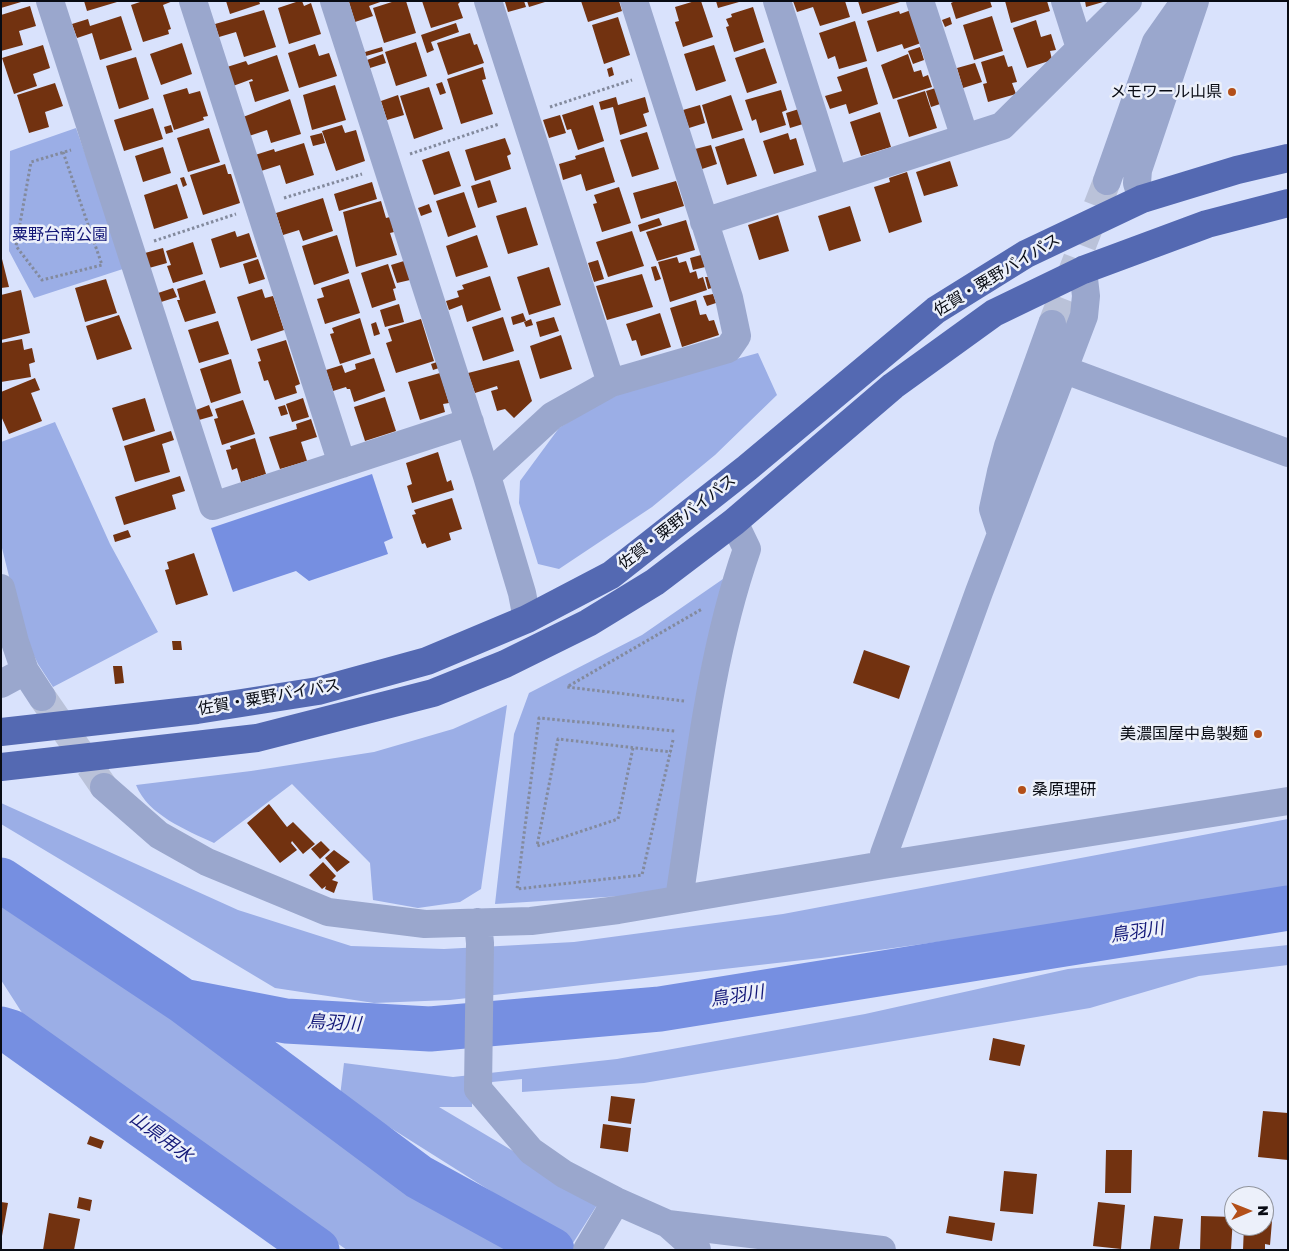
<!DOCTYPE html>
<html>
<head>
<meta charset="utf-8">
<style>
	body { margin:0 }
	#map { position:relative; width:1289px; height:1251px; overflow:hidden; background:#d9e2fc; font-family:"Golos Text",sans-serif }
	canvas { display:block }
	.frame { position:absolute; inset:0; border:2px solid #090c14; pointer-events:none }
	.north { position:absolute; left:1224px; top:1186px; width:50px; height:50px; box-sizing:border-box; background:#ecf0fa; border:1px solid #91959e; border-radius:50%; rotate:89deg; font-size:14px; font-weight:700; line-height:20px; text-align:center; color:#090c14 }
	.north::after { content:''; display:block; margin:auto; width:18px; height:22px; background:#b34f19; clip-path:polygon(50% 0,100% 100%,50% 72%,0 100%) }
</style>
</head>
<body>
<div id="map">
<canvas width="1289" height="1251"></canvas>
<div class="frame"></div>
<div class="north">N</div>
</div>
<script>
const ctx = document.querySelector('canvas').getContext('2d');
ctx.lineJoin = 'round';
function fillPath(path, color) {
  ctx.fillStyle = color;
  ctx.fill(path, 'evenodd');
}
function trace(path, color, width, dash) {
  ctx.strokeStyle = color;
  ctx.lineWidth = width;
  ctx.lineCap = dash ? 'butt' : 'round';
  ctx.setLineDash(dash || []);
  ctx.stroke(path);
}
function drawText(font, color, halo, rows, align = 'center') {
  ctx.font = font + ' "Golos Text","Noto Sans JP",sans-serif';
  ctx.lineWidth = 5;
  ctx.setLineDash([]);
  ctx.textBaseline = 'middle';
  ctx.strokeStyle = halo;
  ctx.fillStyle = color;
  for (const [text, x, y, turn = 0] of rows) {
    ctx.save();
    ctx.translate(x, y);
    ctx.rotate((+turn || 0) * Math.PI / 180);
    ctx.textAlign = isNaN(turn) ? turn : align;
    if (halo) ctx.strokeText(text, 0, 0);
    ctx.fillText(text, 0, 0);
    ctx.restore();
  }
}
fillPath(new Path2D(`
	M76 128 126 268 34 298 9 251 10 151Z
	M758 353 777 395 715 455 652 507 559 569 538 564 519 503 520 481 559 428 595 406 632 388Z
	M55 422 110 544 158 632 53 687 38 664 23 633 1 544V442Z
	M723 579 669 893 495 904 514 734 529 693 642 635Z
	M507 705 481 889 460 902 418 908 373 900 370 863 292 784 214 843C186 830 148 815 136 785L251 771 374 752 453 729Z
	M1 803 238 910 351 946 444 949 574 942 783 914 1288 819V892L1278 895 821 958 450 1000 374 1003 275 988 1 824Z
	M1 904 120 967 330 1113 542 1250H347L35 1033 1 980Z
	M1288 945V965L1199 976 1090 1008 644 1083 522 1092V1079L472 1084V1107H439L599 1202 573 1243 340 1096 344 1063 453 1077 617 1059 865 1014 1068 969Z`), '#9baee6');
fillPath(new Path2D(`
	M372 474 393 538 384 542 388 554 309 581 296 571 233 592 211 528Z`), '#768fe1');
trace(new Path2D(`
	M1 880 183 1001 419 1177 552 1250
	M183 1001 286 1021 430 1029 660 1009 1288 908
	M1 1029 11 1032 317 1250`), '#768fe1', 45);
fillPath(new Path2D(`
	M1 1H21V2L1 8Z
	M84 1H117V2L87 11Z
	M143 1H173L163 5 171 29 168 30 169 34 143 42 131 5Z
	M226 1H259L260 4 230 14Z
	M299 1H302L304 6 311 3 321 34 289 44 278 8Z
	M383 1 369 6 373 16 355 22 349 2Z
	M395 1H406L416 33 384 43 373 8Z
	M422 1H461L458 4 463 18 431 28Z
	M524 1 526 7 508 12 505 2Z
	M527 1H545V2L529 7Z
	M581 1H619L622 11 588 22Z
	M695 1H701L713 37 683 47 675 22 679 21 675 7Z
	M716 1H739V2L718 8Z
	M793 1H845L850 17 820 26 813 7 797 12Z
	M858 1H900V2L862 14Z
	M955 1H990L992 7 956 19 951 3Z
	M1005 1H1047L1050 11 1011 23Z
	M1085 1H1103V2L1086 7Z
	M30 6 36 26 19 31 23 45 1 51V15Z
	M753 7 764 42 734 52 726 27 729 26 726 19 732 17 731 14Z
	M264 10 276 47 244 57 236 32 219 37 215 24Z
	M911 10 921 43 904 49 902 44 877 52 867 21 899 11 900 14Z
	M121 16 132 50 100 60 92 33 77 38 72 24 88 19 90 26Z
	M992 16 1003 51 974 60 963 25Z
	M618 17 630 55 604 64 592 25Z
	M950 17 952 24 945 27 942 20Z
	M1036 20 1041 37 1051 34 1056 50 1050 51 1052 60 1027 68 1013 28Z
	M855 21 867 61 839 69 835 56 828 59 819 33Z
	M456 23 459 32 431 42 434 50 427 53 421 35Z
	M470 33 474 45 477 44 484 63 448 75 437 43Z
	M416 42 427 76 396 86 385 52Z
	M182 43 192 74 161 85 150 54Z
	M315 44 319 56 329 53 337 76 299 88 288 53Z
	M43 45 50 68 33 74 37 86 14 94 2 58Z
	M714 45 726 81 696 91 684 54Z
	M382 47 383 51 366 56 365 52Z
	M920 47 924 60 913 64 908 51Z
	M765 48 777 83 747 93 735 58Z
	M383 54 386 63 370 68 367 60Z
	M908 54 914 72 921 70 923 77 928 75 932 87 893 99 881 65Z
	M277 55 289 91 255 102 249 82 253 81 252 79 233 86 227 67 246 61 248 65Z
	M1004 55 1008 67 1012 66 1017 82 1012 83 1016 94 988 102 983 84 987 83 981 62Z
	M136 57 149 99 119 109 106 66Z
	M975 63 982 82 963 88 957 68Z
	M483 67 486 79 482 80 493 114 461 124 447 79Z
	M612 67 614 75 609 77 607 69Z
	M867 67 878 104 849 114 846 104 830 109 825 96 842 91 837 77Z
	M442 82 446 93 440 95 436 84Z
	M55 83 63 106 45 112 49 127 29 133 17 95Z
	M335 85 346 120 312 130 303 95Z
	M942 86 946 102 931 107 926 91Z
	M429 87 443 129 414 139 400 96Z
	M187 88 189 94 200 91 208 116 203 117 204 120 174 130 163 95Z
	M781 90 787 110 782 112 786 125 760 133 756 119 752 121 745 100Z
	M925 91 937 128 909 137 897 100Z
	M398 95 404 115 387 120 381 101Z
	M731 95 743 130 712 139 702 105Z
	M616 97 618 105 645 97 649 112 643 114 647 126 620 135 613 107 601 110 599 102Z
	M290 99 301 134 271 143 267 130 249 136 243 117Z
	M593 105 604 141 578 150 571 129 567 130 562 115Z
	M700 105 705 123 689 128 683 110Z
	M153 108 163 139 124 151 114 120Z
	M799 109 803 124 790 128 786 113Z
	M880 112 891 147 861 156 850 122Z
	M560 115 566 133 549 138 543 120Z
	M171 125 173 132 166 134 164 127Z
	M342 125 345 133 356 130 365 161 336 171 322 131Z
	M209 128 220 162 188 172 177 138Z
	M647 132 659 169 632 177 620 140Z
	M322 133 325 143 313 146 310 136Z
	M788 133 790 140 796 138 804 165 774 174 763 141Z
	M505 138 511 154 507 156 511 169 475 181 465 150Z
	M744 138 757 176 727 185 715 147Z
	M304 143 314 175 286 184 280 165 261 171 255 155 274 149 275 152Z
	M711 145 717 164 702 169 695 149Z
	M163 147 171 173 143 182 135 156Z
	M604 147 615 182 586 191 581 174 563 180 559 164 576 159 575 156Z
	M449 151 461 186 434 195 422 160Z
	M950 161 958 186 924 196 916 172Z
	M225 164 228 174H231L240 203 203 215 190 175Z
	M907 172 922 222 889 233 874 187 890 182 889 178Z
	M184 177 187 185 183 187 180 178Z
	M490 180 497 202 478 208 471 186Z
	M676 181 684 206 641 219 633 193Z
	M372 182 377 199 339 211 334 194Z
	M177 184 188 218 154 229 144 195Z
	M619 187 631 223 602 232 593 204 597 203 594 195Z
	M464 192 476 227 448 237 436 201Z
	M323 198 333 231 303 241 299 230 283 235 276 213Z
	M381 201 386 218 390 217 394 232 390 233 397 255 356 267 343 212Z
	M429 204 432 212 421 216 418 208Z
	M850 206 861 241 829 251 818 216Z
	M526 207 538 245 508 254 496 216Z
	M778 215 789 251 759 260 748 225Z
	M659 218 662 225 640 232 638 225Z
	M686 220 695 250 657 261 646 232Z
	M235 231 237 237 249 233 257 257 220 268 211 239Z
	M632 231 644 266 608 277 596 242Z
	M337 235 349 273 314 285 302 246Z
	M477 235 488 267 456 277 446 246Z
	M193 242 203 274 173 283 167 266 171 265 166 251Z
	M163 248 167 263 149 268 145 253Z
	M1 255 9 287 1 288Z
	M701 255 705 267 693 270 690 258Z
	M677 257 679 263 686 261 690 273 696 271 698 279 703 277 707 290 670 302 658 262Z
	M258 259 265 279 249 284 243 264Z
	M598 260 604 279 594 282 588 263Z
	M404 261 410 280 397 283 391 265Z
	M388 264 396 288 393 289 396 300 372 308 361 273Z
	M656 266 661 279 655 281 651 267Z
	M549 267 561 305 529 315 517 277Z
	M642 274 653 307 607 320 596 286Z
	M490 276 501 310 467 322 462 305 449 310 446 301 459 297 457 291 464 289 462 285Z
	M705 277H708L712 288 708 289Z
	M106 279 117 313 85 322 75 288Z
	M349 279 360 313 325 324 317 299 324 297 321 288Z
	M205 280 216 313 185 322 177 300H180L177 289Z
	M173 288 177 297 161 302 158 293Z
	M262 289 265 298 273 296 284 330 251 341 237 297Z
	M21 290 30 333 1 340V295Z
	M713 294 716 303 707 306 703 296Z
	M696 300 700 315 706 314 709 321 714 320 719 335 682 347 670 308Z
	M399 304 404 322 385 327 380 310Z
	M523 313 526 321 513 325 511 317Z
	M660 313 671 347 641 356 636 340 632 341 626 324Z
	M119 315 132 349 97 360 86 326Z
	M503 317 514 351 483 361 472 327Z
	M554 317 559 331 540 337 536 322Z
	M360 318 371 354 340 364 330 334 334 333 332 328Z
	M421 319 434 361 396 373 386 343 392 341 388 329Z
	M531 319 533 325 526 327 524 322Z
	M218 321 229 354 199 363 188 330Z
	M376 322 380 334 374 336 371 324Z
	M561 335 572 369 540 379 530 346Z
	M22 339 24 350 32 348 35 362 29 364 31 377 1 382V343Z
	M286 340 300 384 295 386 297 393 275 400 268 380 264 381 258 362 261 361 257 349Z
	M374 358 385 391 354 402 350 389H347L346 387 333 391 326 370 342 365 345 373 356 369 355 364Z
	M231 359 241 393 211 403 200 369Z
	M519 360 532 401 514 418 505 409 497 411 491 391 498 389 497 386 475 393 468 373Z
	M437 362 439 368 433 370 431 364Z
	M440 373 449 403 443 404 445 412 420 420 408 382Z
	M35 378 40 390 31 393 42 421 9 434 1 416V392Z
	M385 397 396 431 365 441 354 407Z
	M145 398 155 431 123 441 112 408Z
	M303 398 309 417 292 422 286 404Z
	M243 400 255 434 222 445 214 419 218 418 215 409Z
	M209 405 213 416 199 420 196 410Z
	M285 405 288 414 281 416 278 407Z
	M311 419 317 437 301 442 307 461 280 469 269 437 297 429 296 424Z
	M171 431 174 440 162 444 170 472 135 482 124 446Z
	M255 438 266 474 241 482 237 468 232 470 226 450 231 449 230 446Z
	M438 452 447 482 451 480 454 490 412 503 407 486 412 484 406 463Z
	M180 476 185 491 172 495 176 509 124 525 115 497Z
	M452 498 462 529 449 533 451 540 427 548 425 543 422 544 412 515 416 514 414 510Z
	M128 530 131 537 115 542 113 535Z
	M194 553 208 595 176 605 165 570 169 569 167 562Z
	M172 641H181L182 650H173Z
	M864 650 910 666 899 699 853 683Z
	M113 666H122L124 683 115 684Z
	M269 804 287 827 293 822 315 844 303 854 292 841 291 843 297 850 280 863 247 823Z
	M321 841 330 850 320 859 311 849Z
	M334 850 350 862 337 872 325 858Z
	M323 862 336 876 332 880 338 882 334 893 325 889 326 886 322 889 309 875Z
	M993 1038 1025 1045 1020 1066 989 1060Z
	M611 1096 635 1099 631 1124 608 1121Z
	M1263 1111 1288 1113V1160L1258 1157Z
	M603 1124 631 1128 628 1152 600 1148Z
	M90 1136 104 1141 101 1149 87 1144Z
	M1106 1150H1132L1131 1193H1105Z
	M1004 1171 1037 1174 1033 1214 1000 1211Z
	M79 1197 92 1200 90 1211 77 1208Z
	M1 1202 8 1203 2 1236H1Z
	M1098 1202 1125 1205 1121 1249 1093 1246Z
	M49 1213 80 1219 74 1250H43Z
	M949 1216 995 1223 992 1241 946 1233Z
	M1154 1216 1183 1219 1179 1250H1150Z
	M1201 1216 1233 1217 1231 1250H1200Z
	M1264 1220 1272 1221 1270 1245 1265 1244V1250H1243L1244 1226H1264Z`), '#723210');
trace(new Path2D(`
	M1052 324 1107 181
	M42 697 104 787`), '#bac2d9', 28, [28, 14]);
trace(new Path2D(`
	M550 107 632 80
	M63 152 102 265 42 280 16 246 31 162 71 150
	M410 154 499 124
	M284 198 362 174
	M154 241 236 214
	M684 701 567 687 702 609
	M673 740 642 875 517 889 539 718 675 731
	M633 748 618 819 537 846 558 739 671 752`), '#838a9d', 3, [2.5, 2.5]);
trace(new Path2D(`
	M50 1 213 506 470 422
	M193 1 342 464
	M334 1 487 476
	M488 1 611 383
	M777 1 834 180
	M920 1 965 138
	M1065 1 1080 48
	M1107 181 1156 42 1185 1
	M1142 199 1137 183 1138 170 1195 1
	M704 222 1002 126 1128 1
	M1065 370 1288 453
	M1000 530 993 509 1001 472 1008 446 1052 324
	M1 588 15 642 25 671 42 697
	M527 619 522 593 487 476 552 416 611 383 728 349 737 336 729 298 634 1
	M1 684 25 671
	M104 787 159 835 207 862 328 912 425 924 531 921 618 910 883 865 1288 801
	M883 865 884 854 979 592 1084 316 1086 296 1083 270
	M679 899C697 783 708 661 747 549L734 522
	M478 922 480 943 478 1089 531 1151 564 1174 616 1201 668 1224 697 1250
	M668 1224 882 1250
	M587 1250 616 1201`), '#9aa7cd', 28);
trace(new Path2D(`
	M1 732 197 710 318 691 427 661 527 619 611 575 747 468 936 310 1026 254 1142 199 1237 170 1288 158
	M1 767 257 738 433 693 505 664 588 623 655 582 734 522 893 386 994 313 1083 270 1207 224 1288 203`), '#5469b2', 28);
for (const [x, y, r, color] of [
	[1232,92,5,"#b34f19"],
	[1258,734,5,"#b34f19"],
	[1022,790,5,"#b34f19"]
]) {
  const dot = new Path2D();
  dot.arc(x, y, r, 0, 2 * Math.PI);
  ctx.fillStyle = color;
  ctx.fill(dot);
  trace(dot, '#ecf0fa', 2);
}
drawText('16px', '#090c14', '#ecf0fa', [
	["メモワール山県",1222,92],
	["美濃国屋中島製麺",1248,734],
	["桑原理研",1032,790,"left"]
], 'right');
drawText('16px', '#131777', '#ecf0fa', [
	["粟野台南公園",60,235]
]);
drawText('16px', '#090c14', '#ecf0fa', [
	["佐賀・粟野バイパス",997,275,-31],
	["佐賀・粟野バイパス",677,522,-38],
	["佐賀・粟野バイパス",269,697,-10]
]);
drawText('italic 18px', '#141979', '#ecf0fa', [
	["鳥羽川",1137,932,-9],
	["鳥羽川",737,996,-9],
	["鳥羽川",334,1023,3],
	["山県用水",161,1137,36]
]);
</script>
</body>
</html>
